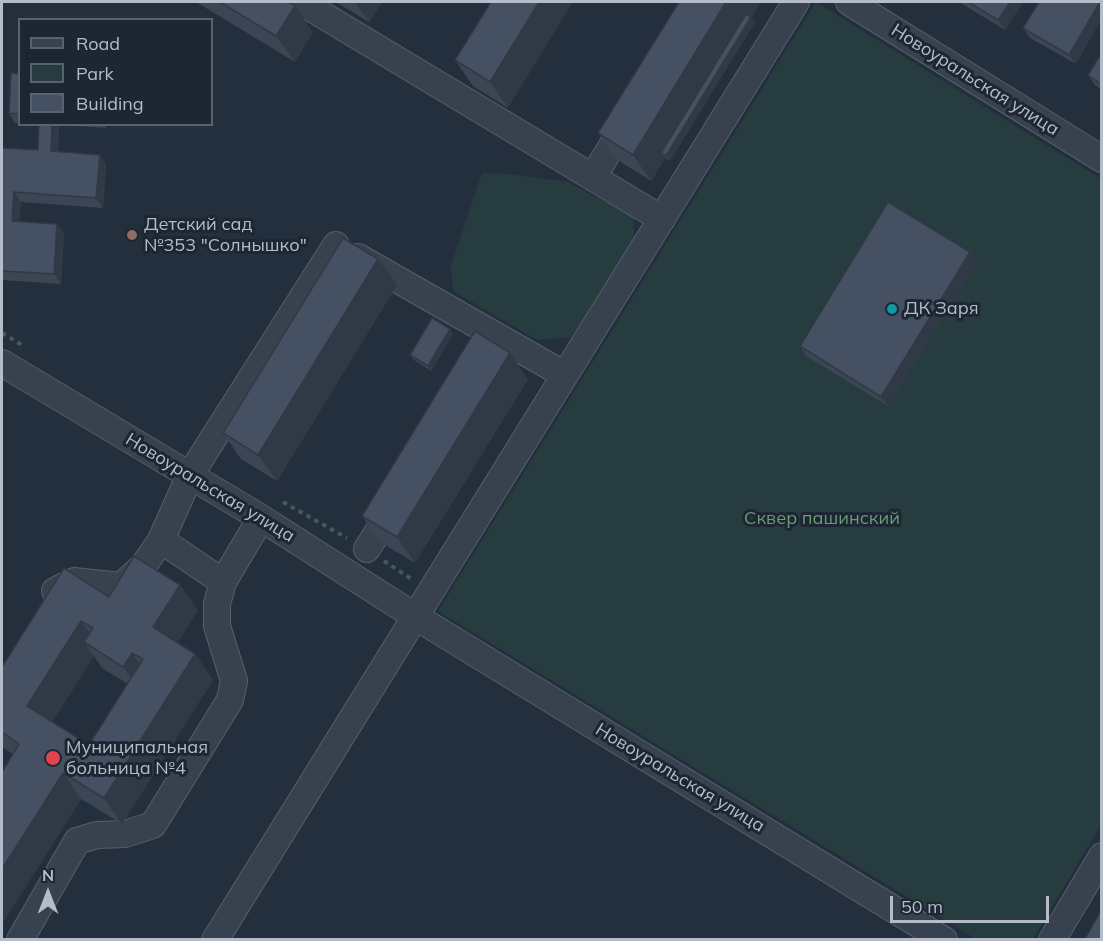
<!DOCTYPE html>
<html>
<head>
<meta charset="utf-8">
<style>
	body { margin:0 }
	#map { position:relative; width:1103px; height:941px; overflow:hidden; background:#242f3e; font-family:Mulish,sans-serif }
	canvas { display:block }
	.frame { position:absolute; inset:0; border:3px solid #b4bcc9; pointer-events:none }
	.legend { position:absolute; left:18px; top:18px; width:195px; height:108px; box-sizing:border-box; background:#1d2633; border:2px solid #59626f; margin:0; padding:8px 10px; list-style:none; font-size:18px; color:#b4bcc9 }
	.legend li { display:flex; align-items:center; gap:12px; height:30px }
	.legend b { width:30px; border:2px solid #59626f }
	.north { position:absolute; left:18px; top:863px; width:60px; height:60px; -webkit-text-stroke:4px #1d2633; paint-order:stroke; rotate:0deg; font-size:16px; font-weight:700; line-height:24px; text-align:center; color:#b4bcc9 }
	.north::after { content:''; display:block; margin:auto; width:21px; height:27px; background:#b4bcc9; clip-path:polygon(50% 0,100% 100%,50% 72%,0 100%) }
	.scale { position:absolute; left:890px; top:896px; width:159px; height:27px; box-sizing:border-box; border:3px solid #b4bcc9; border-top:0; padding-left:8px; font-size:18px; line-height:21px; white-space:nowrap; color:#b4bcc9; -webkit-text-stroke:4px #1d2633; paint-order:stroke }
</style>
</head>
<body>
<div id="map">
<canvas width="1103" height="941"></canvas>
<div class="frame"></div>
<ul class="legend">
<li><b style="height:8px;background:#38414e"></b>Road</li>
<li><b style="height:16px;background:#263c3f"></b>Park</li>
<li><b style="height:16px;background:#455162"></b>Building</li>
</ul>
<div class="north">N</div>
<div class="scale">50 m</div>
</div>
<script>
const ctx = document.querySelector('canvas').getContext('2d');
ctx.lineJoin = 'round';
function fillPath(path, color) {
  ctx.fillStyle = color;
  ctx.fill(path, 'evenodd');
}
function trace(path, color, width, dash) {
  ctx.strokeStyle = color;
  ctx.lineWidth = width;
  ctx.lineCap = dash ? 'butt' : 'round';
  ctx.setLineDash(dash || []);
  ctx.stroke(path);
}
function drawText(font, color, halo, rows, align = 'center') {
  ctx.font = font + ' Mulish,sans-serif';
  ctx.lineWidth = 6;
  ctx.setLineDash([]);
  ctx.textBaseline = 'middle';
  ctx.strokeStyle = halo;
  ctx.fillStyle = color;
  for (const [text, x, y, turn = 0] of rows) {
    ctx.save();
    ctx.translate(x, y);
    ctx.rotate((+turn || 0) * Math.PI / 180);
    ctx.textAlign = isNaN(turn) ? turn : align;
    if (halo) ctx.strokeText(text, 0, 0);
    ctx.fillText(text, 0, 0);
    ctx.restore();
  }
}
fillPath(new Path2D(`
	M816 2 1101 179V825L1033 939H976L438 611Z
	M482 173 510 174 567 182 634 216V239L574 337 537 340 453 291 451 266Z`), '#263c3f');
const minor = new Path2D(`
	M301 2 662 219
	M849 2 1102 159
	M593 177 627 121
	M358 257 565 375
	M2 363 261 518 416 617 944 940
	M161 540 223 582
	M367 549 393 507
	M55 591 74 581 121 586 144 565 161 540 190 475 336 245
	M20 940 77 841 97 835 125 834 153 825 230 700 234 681 217 626V604L223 582 261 518
	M215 940 796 2
	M1052 940 1102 856`);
trace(minor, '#565f6c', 28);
trace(new Path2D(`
	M2 333 22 345
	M283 502 347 538
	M384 561 413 580`), '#44595c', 4, [4.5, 4.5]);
trace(minor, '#38414e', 26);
fillPath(new Path2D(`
	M196 2H288L313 32 295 62Z
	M336 2H382L369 22Z
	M491 2 508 108 473 86 455 60Z
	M679 2H761L751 17 755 22 670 161 665 158 651 181 616 159 598 133Z
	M959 2H1023L1005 30Z
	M1039 2 1076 64 1030 38 1023 28Z
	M1101 54V89L1095 85 1088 75Z
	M20 74V123H15L9 113Z
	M39 124H106V128L59 125 58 152 106 164 103 208 21 202 19 221 64 233 61 284 2 280V148L38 150Z
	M378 259 397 285 277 481 241 459 223 433Z
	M977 262 888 406 806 356 800 346Z
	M453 334 431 371 414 360 410 355Z
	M528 379 415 563 380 542 362 516Z
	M180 585 198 611 177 643 195 654 213 680 122 824 81 799 2 924V772L13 754 2 747V667L109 597ZM94 656 102 668 128 684 89 745 52 722Z`), '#3b4654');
fillPath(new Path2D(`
	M355 2H382L369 22Z
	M539 2H573L508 108 490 82Z
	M726 2H761L666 156 661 153 665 158 651 181 633 155Z
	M1010 2H1023L1005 30 998 20Z
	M1100 2H1101V20L1076 64 1069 55Z
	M295 6 313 32 295 62 276 36Z
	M751 17 755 22 670 161 666 156Z
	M52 124H58L59 125 57 161 51 151Z
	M100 155 106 164 103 208 96 198Z
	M14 192 21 202 18 231 12 221Z
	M57 224 64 233 61 284 54 274Z
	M970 252 977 262 888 406 881 397Z
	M378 259 397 285 277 481 258 455Z
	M450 329 453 334 431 371 428 366Z
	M510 353 528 379 415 563 397 537Z
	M180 585 198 611 171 653 153 627Z
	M81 621 100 647 84 642 94 656 46 732 27 706Z
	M132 653 150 679 142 693 123 667Z
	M195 654 213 680 122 824 104 798Z
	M63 773 81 799 2 924V869Z`), '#303945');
const building = new Path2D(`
	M220 2H288L295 6 276 36Z
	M491 2H539L490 82 455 60Z
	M679 2H726L633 155 598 133Z
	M968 2H1010L998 20Z
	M1039 2H1100L1069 55 1023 28Z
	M746 14 751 17 666 156 661 153Z
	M1101 54V84L1088 75Z
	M11 73 20 74V114L9 113Z
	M39 124H52L51 151 100 155 96 198 14 192 12 221 57 224 54 274 2 271V148L38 150Z
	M888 202 970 252 881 397 800 346Z
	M343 238 378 259 258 455 223 433Z
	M432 318 450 329 428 366 410 355Z
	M475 331 510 353 397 537 362 516Z
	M134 556 180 585 153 627 195 654 104 798 63 773 2 869V772L19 744 2 732V667L64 568 109 597ZM81 621 93 628 84 642 123 667 132 653 143 659 89 745 27 706Z
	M1101 911V939H1085Z`);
fillPath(building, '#455162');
trace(building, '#303945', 1.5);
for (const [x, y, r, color] of [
	[132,235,6,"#8d6e63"],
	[892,309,6,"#0f9aa8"],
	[53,758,8,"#e0444e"]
]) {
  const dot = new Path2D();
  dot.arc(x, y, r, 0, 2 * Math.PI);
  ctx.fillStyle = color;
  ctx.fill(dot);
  trace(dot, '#1d2633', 2);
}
drawText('18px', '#b4bcc9', '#1d2633', [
	["Новоуральская улица",975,80,32],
	["Новоуральская улица",210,488,31],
	["Новоуральская улица",680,778,31]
]);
drawText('18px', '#b4bcc9', '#1d2633', [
	["Детский сад",144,225],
	["№353 \"Солнышко\"",144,246],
	["ДК Заря",904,309],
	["Муниципальная",66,748],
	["больница №4",66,769]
], 'left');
drawText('18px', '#6b9a76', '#1d2633', [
	["Сквер пашинский",822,519]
]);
</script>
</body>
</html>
